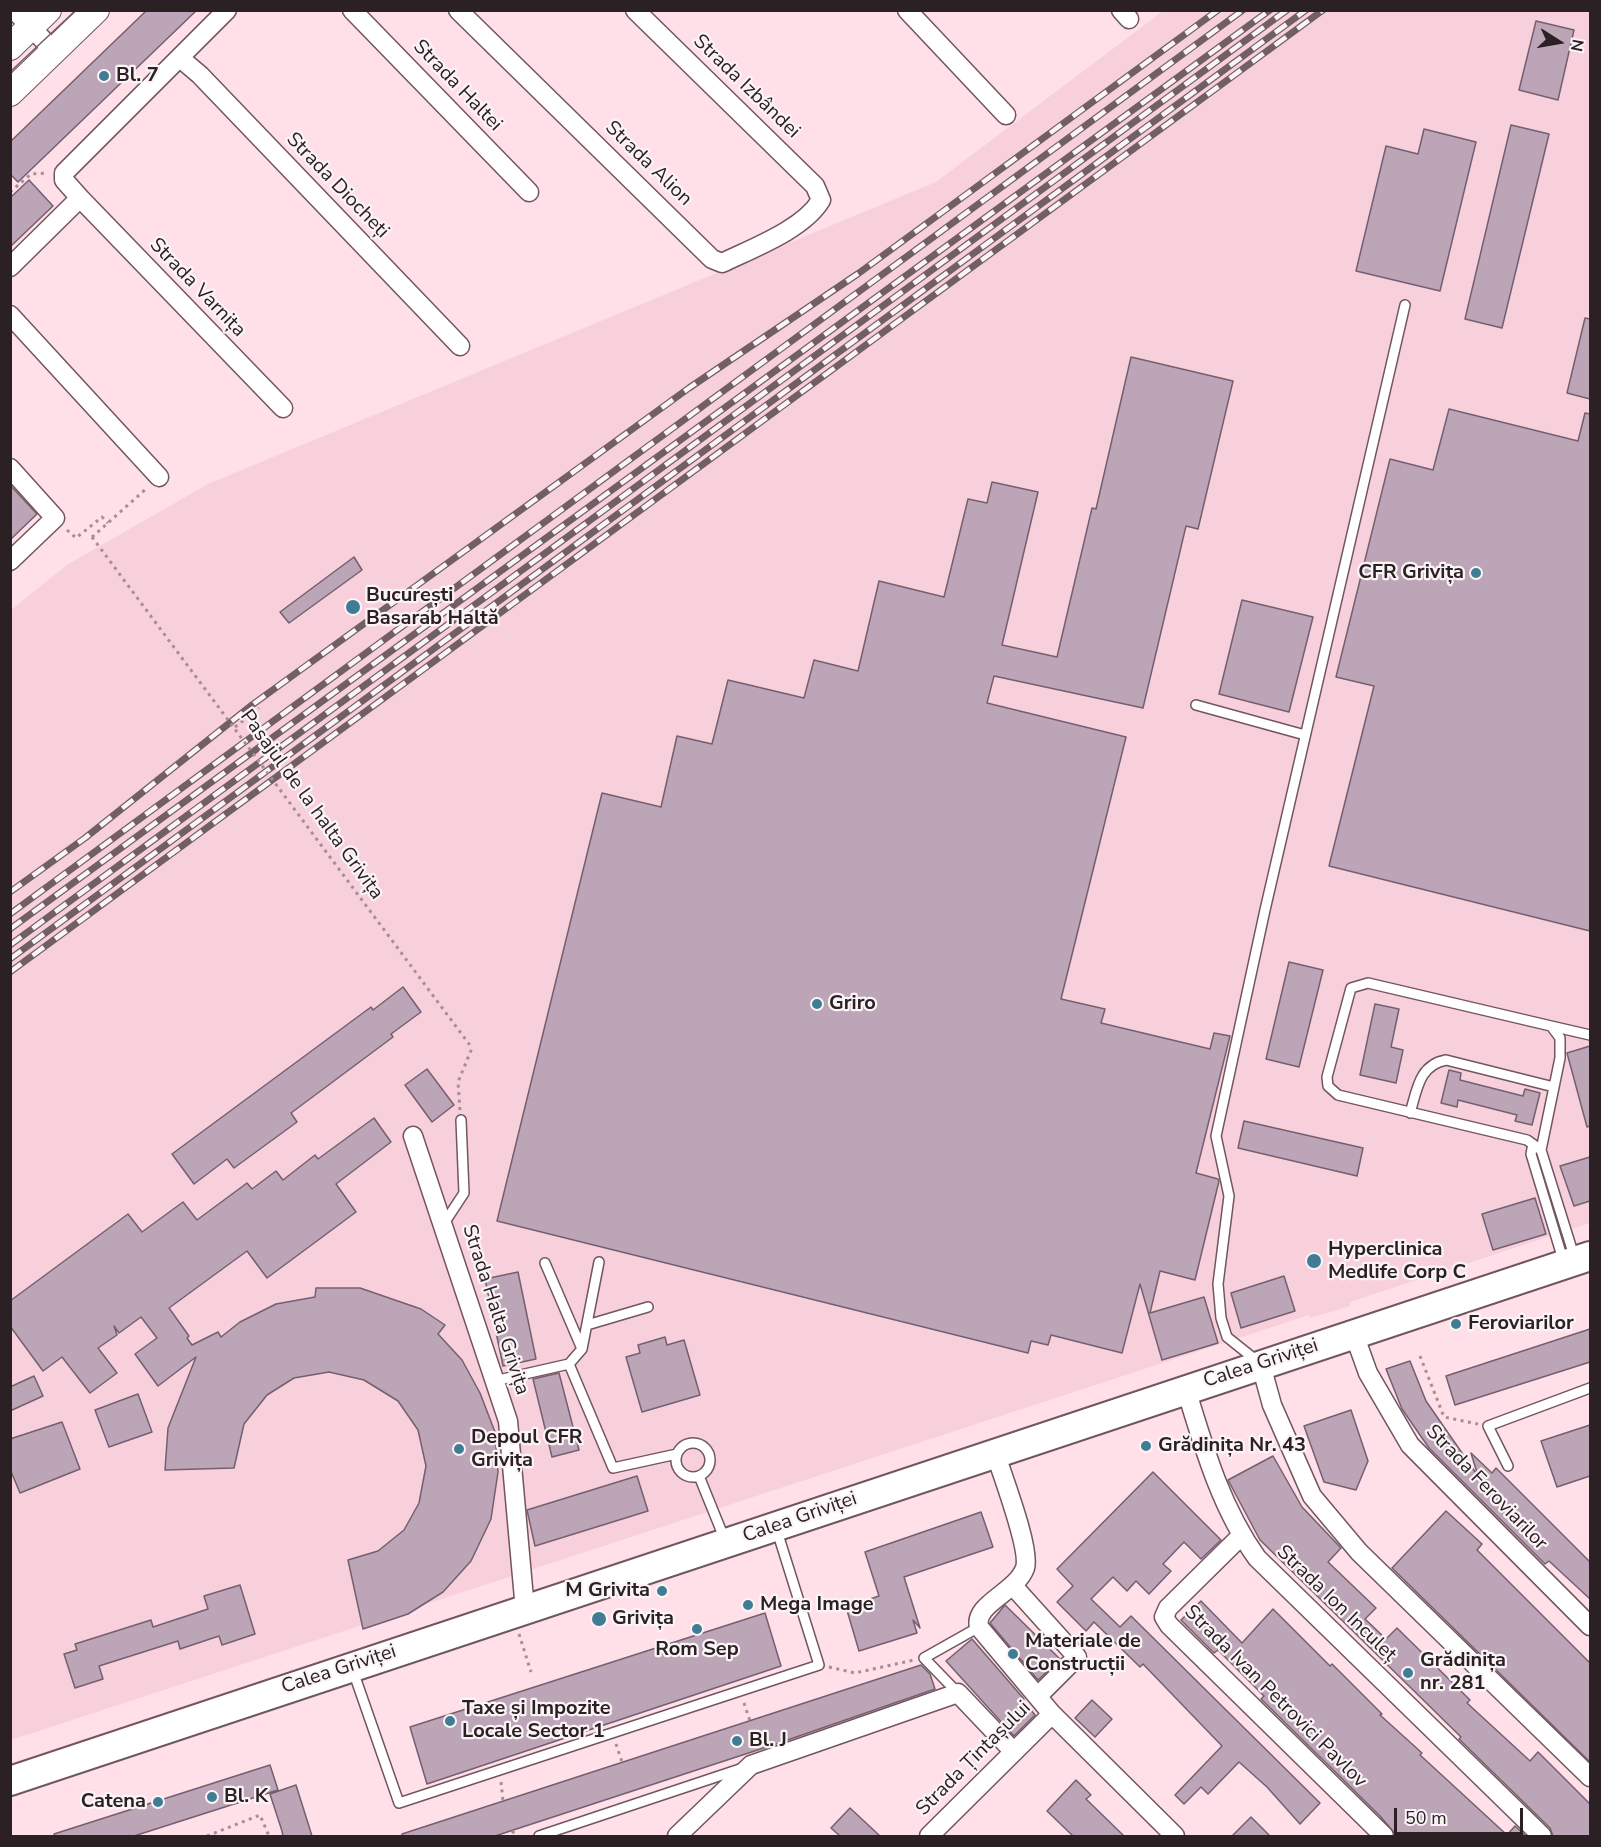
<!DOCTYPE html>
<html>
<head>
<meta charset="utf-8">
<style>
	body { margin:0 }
	#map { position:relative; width:1601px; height:1847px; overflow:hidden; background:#ffdfe8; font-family:"Nunito Sans",sans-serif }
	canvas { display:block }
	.frame { position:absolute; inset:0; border:12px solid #2b2023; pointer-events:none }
	.north { position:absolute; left:1529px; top:12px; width:60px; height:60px; -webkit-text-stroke:4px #fbf4f6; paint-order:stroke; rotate:101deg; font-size:16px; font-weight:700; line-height:24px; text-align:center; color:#2b2023 }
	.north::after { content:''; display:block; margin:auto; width:21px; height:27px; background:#2b2023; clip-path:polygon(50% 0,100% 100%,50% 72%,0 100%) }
	.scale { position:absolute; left:1394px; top:1808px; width:129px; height:27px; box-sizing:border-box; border:3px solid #2b2023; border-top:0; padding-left:8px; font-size:18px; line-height:21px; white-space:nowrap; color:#2b2023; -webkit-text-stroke:4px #fbf4f6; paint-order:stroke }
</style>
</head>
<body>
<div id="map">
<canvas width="1601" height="1847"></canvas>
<div class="frame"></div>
<div class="north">N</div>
<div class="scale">50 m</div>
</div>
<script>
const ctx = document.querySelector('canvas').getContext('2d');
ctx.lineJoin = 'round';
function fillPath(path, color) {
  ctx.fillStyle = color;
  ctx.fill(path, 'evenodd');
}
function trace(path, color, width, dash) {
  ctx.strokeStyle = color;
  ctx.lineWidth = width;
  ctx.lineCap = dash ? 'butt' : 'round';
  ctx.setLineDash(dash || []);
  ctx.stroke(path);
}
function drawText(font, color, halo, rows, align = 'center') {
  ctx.font = font + ' "Nunito Sans",sans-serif';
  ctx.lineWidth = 4.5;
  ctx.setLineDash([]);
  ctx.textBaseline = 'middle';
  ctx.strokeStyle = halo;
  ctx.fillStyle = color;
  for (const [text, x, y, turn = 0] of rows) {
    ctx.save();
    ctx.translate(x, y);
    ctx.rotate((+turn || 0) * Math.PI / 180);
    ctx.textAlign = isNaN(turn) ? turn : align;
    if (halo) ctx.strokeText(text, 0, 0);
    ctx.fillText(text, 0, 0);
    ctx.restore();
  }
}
fillPath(new Path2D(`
	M1163 11H1590V1223L1350 1302V1306L1310 1318 1309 1315 11 1740V610L67 565 208 484 936 182Z`), '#f8d0db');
const building = new Path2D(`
	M147 10H197L18 182 10 174V142Z
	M1536 21 1574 30 1558 100 1519 90Z
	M1511 125 1549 134 1502 328 1465 319Z
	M1424 129 1476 142 1440 291 1356 271 1386 146 1418 154Z
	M29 180 53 206 10 247V198Z
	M1585 318 1590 319V399L1567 393Z
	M1131 357 1233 381 1198 529 1186 526 1143 708 994 676 987 703 1126 737 1061 999 1105 1009 1101 1023 1210 1049 1214 1033 1230 1036 1196 1173 1218 1179 1219 1181 1195 1280 1160 1271 1150 1313 1204 1297 1218 1343 1162 1360 1140 1284 1122 1353 1051 1335 1048 1345 1031 1341 1028 1353 497 1221 602 793 661 807 677 736 712 744 728 680 804 698 814 660 858 671 879 581 944 597 968 499 987 503 992 482 1038 492 1002 645 1057 657 1092 508 1096 509Z
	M1449 409 1578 441 1585 413 1590 414V931L1329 866 1374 686 1336 677 1390 459 1433 470Z
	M10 485 37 514 10 540Z
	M354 557 362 570 289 623 280 612Z
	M1242 600 1313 617 1289 712 1219 694Z
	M1289 962 1323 970 1299 1067 1266 1059Z
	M403 987 421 1012 391 1034 393 1037 291 1113 297 1122 234 1168 227 1159 194 1184 172 1154 371 1007 373 1010Z
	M1375 1004 1399 1009 1391 1047 1403 1050 1396 1083 1360 1075Z
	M1590 1046V1126L1587 1127 1567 1053Z
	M427 1069 454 1105 432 1122 405 1085Z
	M1449 1070 1461 1073 1460 1080 1523 1096 1525 1089 1540 1093 1532 1125 1515 1121 1517 1115 1458 1100 1457 1107 1441 1103Z
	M374 1118 391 1142 336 1184 356 1212 267 1278 247 1251 169 1308 189 1336 187 1338 192 1345 218 1332 221 1337 240 1322 276 1304 315 1297 316 1288H360L421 1309 445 1325 438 1334 462 1360 480 1393 495 1432 498 1472 491 1519 471 1561 443 1592 408 1614 363 1629 348 1560 378 1551 404 1530 419 1503 426 1466 418 1430 398 1401 364 1380 329 1372 294 1378 267 1395 244 1424 234 1468 165 1470 168 1428 196 1357 158 1386 135 1354 157 1338 141 1317 119 1333 114 1326 117 1335 98 1348 117 1373 90 1393 62 1357 43 1371 10 1326V1301L128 1214 142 1232 183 1202 197 1220 247 1183 252 1189 276 1171 283 1180 315 1155 318 1159Z
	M1244 1121 1363 1148 1357 1176 1238 1148Z
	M1590 1157V1201L1574 1206 1560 1166Z
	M1535 1198 1546 1234 1493 1250 1482 1214Z
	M518 1272 536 1359 503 1366 485 1279Z
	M1284 1276 1295 1311 1241 1328 1231 1293Z
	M1590 1329V1362L1455 1405 1446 1376Z
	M665 1337 667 1345 684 1340 700 1395 642 1412 626 1357 640 1353 638 1345Z
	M1410 1361 1426 1401 1478 1476 1471 1453 1492 1473 1496 1468 1590 1562V1599L1549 1561 1545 1564 1429 1448 1402 1409 1386 1369Z
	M559 1373 579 1450 552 1457 533 1379Z
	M34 1376 43 1396 10 1411V1387Z
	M138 1394 152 1432 109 1447 95 1410Z
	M1351 1410 1368 1461 1356 1490 1324 1482 1304 1426Z
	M62 1422 80 1469 20 1493 10 1469V1439Z
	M1590 1425V1476L1557 1487 1541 1441Z
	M1273 1456 1302 1507 1341 1548 1328 1562 1376 1608 1365 1619 1386 1639 1397 1628 1470 1700 1467 1703 1530 1761 1538 1752 1590 1804V1836H1553L1550 1828 1459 1739 1461 1737 1260 1540 1228 1480Z
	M1153 1472 1221 1540 1201 1559 1184 1542 1163 1564 1171 1571 1149 1594 1136 1581 1127 1591 1113 1577 1091 1599 1120 1627 1131 1616 1320 1803 1300 1824 1267 1787 1239 1762 1208 1794 1201 1787 1184 1804 1175 1795 1222 1746 1143 1664 1140 1667 1094 1622 1086 1631 1057 1602 1073 1586 1057 1569Z
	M637 1476 648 1511 535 1546 527 1510Z
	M1446 1511 1482 1544 1477 1550 1590 1663V1762L1392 1568Z
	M981 1512 993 1547 904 1577 920 1628 913 1620 917 1633 859 1651 846 1607 879 1596 865 1552Z
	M240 1585 255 1634 222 1645 219 1636 180 1649 178 1641 99 1666 103 1679 75 1688 64 1654 77 1650 75 1644 151 1620 153 1627 208 1609 204 1596Z
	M1201 1601 1242 1643 1273 1609 1330 1666 1332 1664 1382 1714 1380 1715 1422 1753 1420 1755 1507 1835 1515 1826 1526 1836H1397L1380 1816 1261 1699 1264 1696 1218 1650 1214 1653 1181 1620Z
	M1005 1605 1060 1659 1038 1680 990 1623Z
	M765 1613 781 1666 427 1784 410 1727Z
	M972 1639 1024 1699 1023 1700 1035 1715 1014 1736 946 1661Z
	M921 1665 930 1674 935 1689 776 1744 495 1836H402V1834Z
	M1092 1700 1112 1719 1095 1737 1075 1718Z
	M270 1765 278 1790 134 1836H55L54 1834Z
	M1076 1780 1091 1795 1086 1799 1124 1836H1073L1047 1811Z
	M296 1785 312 1836H283L282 1831 270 1794Z
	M850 1808 880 1836H840L831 1828Z
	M1251 1817 1270 1836H1232Z`);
fillPath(building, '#bca5b7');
trace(building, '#745f70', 1.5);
const service = new Path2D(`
	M1196 705 1305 735
	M1551 1026 1590 1035
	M1410 1113C1417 1090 1419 1065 1446 1060L1554 1087
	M1533 1144 1531 1154 1564 1263
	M1541 1150 1560 1058V1038L1551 1026 1368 983 1351 988 1327 1077 1328 1086 1338 1095 1527 1140 1541 1150 1575 1259
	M443 1225 464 1193 461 1120
	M599 1262 582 1349 569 1364 613 1468 677 1454
	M545 1263 582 1349
	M587 1325 648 1307
	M1257 1361 1227 1337 1221 1318 1218 1284 1229 1196 1216 1136 1265 910 1405 305
	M494 1381 569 1364
	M676 1460a17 17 0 1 1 34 0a17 17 0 1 1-34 0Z
	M1508 1466 1488 1426 1590 1388
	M699 1476 725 1540
	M353 1671 399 1803 819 1665 777 1531
	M958 1693 924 1658 979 1627
	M539 1836 743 1768`);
const minor = new Path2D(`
	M14 10 54 51
	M352 10 529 192
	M458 10 712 259 722 263C753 248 804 229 821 200L815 186 635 10
	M907 10 1006 115
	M1121 10 1129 19
	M180 58 200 75 460 346
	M80 198 283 408
	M10 267 80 198 64 180V173L227 10
	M10 315 159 477
	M10 468 55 518 10 561
	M413 1136 508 1421 525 1610
	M1354 1334 1368 1373 1410 1445 1590 1626
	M1261 1365 1272 1405 1312 1496 1359 1552 1590 1777
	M1186 1389C1204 1448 1221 1508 1257 1558L1542 1836
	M995 1452C1002 1475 1031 1549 1025 1568 1016 1593 973 1604 979 1627L1052 1714 1175 1836
	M1241 1536 1168 1608 1164 1617 1169 1625 1384 1836
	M1014 1587 1077 1657 1038 1696
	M677 1836 751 1765 958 1693 1014 1752
	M929 1836 1052 1714`);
const secondary = new Path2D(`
	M10 47 48 10
	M10 93 96 10`);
const primary = new Path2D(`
	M10 1781 1590 1256`);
trace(service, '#71565e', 12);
trace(minor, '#71565e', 21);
trace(secondary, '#71565e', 28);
trace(primary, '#71565e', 32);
trace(new Path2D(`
	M10 192 31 174 47 173
	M67 530 76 538 102 517 108 523
	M92 537 147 488
	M235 727 259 708
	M460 1110 458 1082 472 1048
	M1420 1356 1444 1417 1478 1424
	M519 1634 531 1672
	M829 1667 855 1673 914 1660
	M744 1703 750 1721
	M616 1744 622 1762
	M501 1782 503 1801
	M512 1831 517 1836
	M207 1836 260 1815 269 1836`), '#a58e94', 3, [3, 4.5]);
trace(service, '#fff', 9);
trace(minor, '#fff', 18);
trace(secondary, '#fff', 26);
trace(primary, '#fff', 28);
trace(new Path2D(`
	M10 72 76 10`), '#715f64', 1.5);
const rail = new Path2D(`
	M10 892 85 838 252 705 689 388 859 273 1218 10
	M10 914 1243 10
	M10 929 1270 10
	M10 945 1287 10
	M10 959 1306 10
	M10 972 1323 10`);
trace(rail, '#715f64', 7);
trace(rail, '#fbf4f6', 4.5, [14]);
trace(new Path2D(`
	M92 537 472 1048`), '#a58e94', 3, [3, 4.5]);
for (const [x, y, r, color] of [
	[104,76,6,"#407c93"],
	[1476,573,6,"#407c93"],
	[353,607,8,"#407c93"],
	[817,1004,6,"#407c93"],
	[1314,1261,8,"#407c93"],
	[1456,1324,6,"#407c93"],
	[1146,1446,6,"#407c93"],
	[459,1449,6,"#407c93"],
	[662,1591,6,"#407c93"],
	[748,1605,6,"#407c93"],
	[599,1619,8,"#407c93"],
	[697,1629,6,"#407c93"],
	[1013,1654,6,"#407c93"],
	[1408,1673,6,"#407c93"],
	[450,1721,6,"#407c93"],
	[737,1741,6,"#407c93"],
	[212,1797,6,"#407c93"],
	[158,1802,6,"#407c93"]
]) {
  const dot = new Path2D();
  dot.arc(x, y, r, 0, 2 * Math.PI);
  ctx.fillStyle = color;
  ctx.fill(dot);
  trace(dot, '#fbf4f6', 2);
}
drawText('bold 20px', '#2b2023', '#fbf4f6', [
	["Bl. 7",116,76],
	["CFR Grivița",1464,573,"right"],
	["București",366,596],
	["Basarab Haltă",366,619],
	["Griro",829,1004],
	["Hyperclinica",1328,1250],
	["Medlife Corp C",1328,1273],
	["Feroviarilor",1468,1324],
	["Depoul CFR",471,1438],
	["Grivița",471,1461],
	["Grădinița Nr. 43",1158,1446],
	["M Grivita",650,1591,"right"],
	["Mega Image",760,1605],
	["Grivița",612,1619],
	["Materiale de",1025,1642],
	["Construcții",1025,1665],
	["Rom Sep",697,1650,"center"],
	["Grădinița",1420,1661],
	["nr. 281",1420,1684],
	["Taxe și Impozite",462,1709],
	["Locale Sector 1",462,1732],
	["Bl. J",749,1741],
	["Bl. K",224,1797],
	["Catena",146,1802,"right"]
], 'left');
drawText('20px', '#2b2023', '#fbf4f6', [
	["Strada Haltei",457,86,46],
	["Strada Izbândei",746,87,44],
	["Strada Alion",648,164,44],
	["Strada Diocheți",337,186,46],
	["Strada Varnița",197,288,46],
	["Pasajul de la halta Grivița",311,805,54],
	["Strada Halta Grivița",495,1310,72],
	["Calea Griviței",1261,1364,-18],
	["Strada Feroviarilor",1486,1488,46],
	["Calea Griviței",800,1518,-19],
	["Strada Ion Inculeț",1336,1604,44],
	["Calea Griviței",339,1670,-18],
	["Strada Ivan Petrovici Pavlov",1275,1697,45],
	["Strada Țintașului",974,1759,-45]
]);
</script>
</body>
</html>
